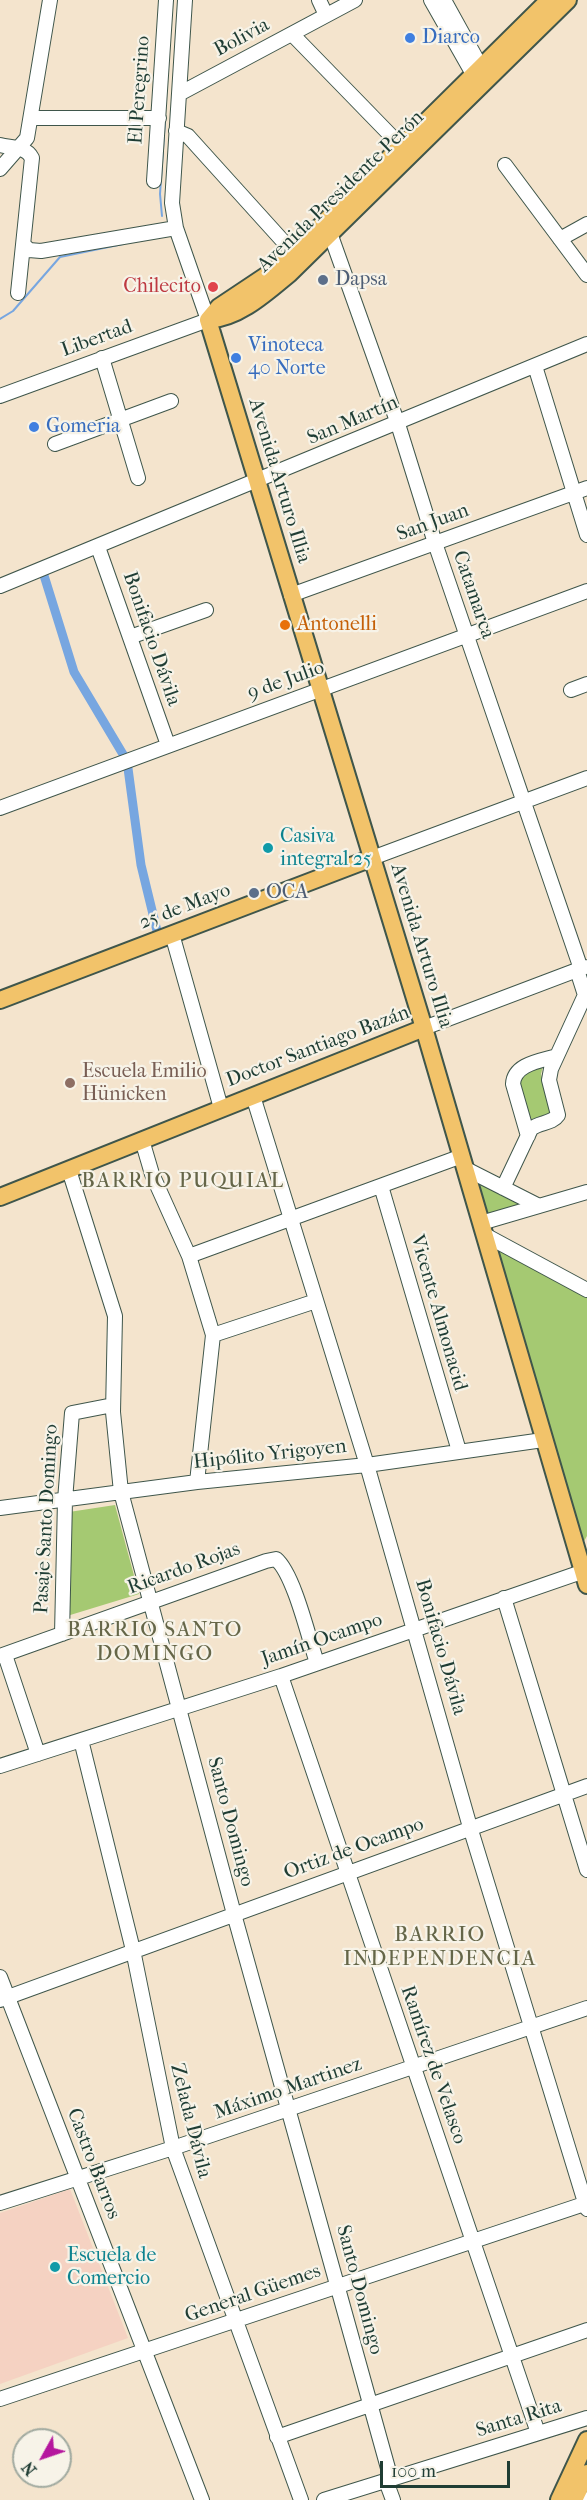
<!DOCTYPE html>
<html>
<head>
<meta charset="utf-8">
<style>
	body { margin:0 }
	#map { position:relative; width:587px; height:2500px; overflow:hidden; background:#f4e4cd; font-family:"IM FELL French Canon",serif }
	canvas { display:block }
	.north { position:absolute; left:12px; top:2428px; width:60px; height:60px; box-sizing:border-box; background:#f7f3e8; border:2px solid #a1aaa0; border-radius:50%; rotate:230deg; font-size:16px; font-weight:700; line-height:24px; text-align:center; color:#1f3d34 }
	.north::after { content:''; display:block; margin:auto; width:21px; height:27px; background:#b5179e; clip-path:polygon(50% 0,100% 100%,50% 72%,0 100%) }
	.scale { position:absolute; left:380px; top:2461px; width:130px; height:27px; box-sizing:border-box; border:3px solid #1f3d34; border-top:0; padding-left:8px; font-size:18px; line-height:21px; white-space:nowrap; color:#1f3d34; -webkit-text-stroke:4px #f7f3e8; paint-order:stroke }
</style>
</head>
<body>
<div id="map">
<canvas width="587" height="2500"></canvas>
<div class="north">N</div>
<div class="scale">100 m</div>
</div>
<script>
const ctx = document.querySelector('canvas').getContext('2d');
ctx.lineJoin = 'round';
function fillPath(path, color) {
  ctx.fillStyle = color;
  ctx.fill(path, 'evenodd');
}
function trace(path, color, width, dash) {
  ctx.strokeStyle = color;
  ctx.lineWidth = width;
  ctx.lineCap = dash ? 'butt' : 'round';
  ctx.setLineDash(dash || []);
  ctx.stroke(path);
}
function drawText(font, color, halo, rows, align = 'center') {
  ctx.font = font + ' "IM FELL French Canon",serif';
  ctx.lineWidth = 4.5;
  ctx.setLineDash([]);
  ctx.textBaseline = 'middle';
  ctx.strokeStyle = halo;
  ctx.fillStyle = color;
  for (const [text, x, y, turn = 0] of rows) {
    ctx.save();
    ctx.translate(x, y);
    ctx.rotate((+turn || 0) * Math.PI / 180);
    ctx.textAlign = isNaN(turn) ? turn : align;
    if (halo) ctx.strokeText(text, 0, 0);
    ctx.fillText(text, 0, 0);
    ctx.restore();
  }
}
fillPath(new Path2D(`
	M70 2189 128 2338 0 2384V2213Z`), '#f5d2c2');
fillPath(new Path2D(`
	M543 1066 541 1074 551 1113 529 1120 519 1083 524 1073Z
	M478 1181 522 1205 486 1214Z
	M496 1249 587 1297V1536L583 1543Z
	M115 1505 139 1594 67 1616 69 1512Z`), '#a5c972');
trace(new Path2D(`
	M162 216 160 194 165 120
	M0 319 13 311 60 257 123 244`), '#77a6e0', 2);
trace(new Path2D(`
	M42 569 74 672 127 761 141 865 159 939`), '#77a6e0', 9);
const minor = new Path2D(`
	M319 0 326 15
	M431 0 473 74 479 80
	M444 0 481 67 487 73
	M292 34 400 145
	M179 94 355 0
	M32 118H159
	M176 131 188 136 300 260
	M0 145C11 148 26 146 32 158L18 293
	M505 165 587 275
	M0 169 27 138 50 0
	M154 181 166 0
	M330 233 398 424 435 543 581 969
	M560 239 587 224
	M24 245 29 250 41 251 176 228
	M102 358 138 478
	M535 366 587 535
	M0 396 208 320 176 228 172 203 185 0
	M55 444 171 401
	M98 547 168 745
	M0 586 587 344
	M291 595 587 488
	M130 637 206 610
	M571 690 587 684
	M0 808 587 591
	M372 858 587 778
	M172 934 221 1108
	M424 1028 585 967
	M253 1096 367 1465 470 1827 587 2209
	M528 1136 513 1084C514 1064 540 1061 557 1056
	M142 1140 152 1174 189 1256 213 1335 197 1482
	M466 1169 539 1206
	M69 1170 115 1316 113 1412 121 1492 234 1914 391 2479
	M381 1186 459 1451
	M503 1188 531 1129C539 1122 552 1124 558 1115L549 1080 551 1069 585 995 577 970
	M481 1223 587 1192
	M485 1235 587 1290
	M189 1256 462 1156
	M213 1335 316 1301
	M0 1508 197 1482 367 1465 543 1440
	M504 1598 587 1870
	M62 1634 65 1500 72 1413 113 1405
	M5 1655 38 1754
	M0 1656 266 1561 276 1559C294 1574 309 1639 317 1663
	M281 1676 538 2433
	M81 1740 133 1950 173 2148 301 2500
	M0 1766 281 1676 587 1570
	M0 1977 202 2500
	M0 2000 587 1786
	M0 2203 173 2148 587 2008
	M0 2399 587 2203
	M277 2437 587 2330
	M386 2481 393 2500
	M324 2500 587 2418
	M585 2500V2499`);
const major = new Path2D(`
	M208 320 424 1028 587 1585
	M208 320C239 318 266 293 289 274L568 0
	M208 320 219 307 279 267 549 0
	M0 1000 372 858
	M0 1197 424 1028
	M559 2500 587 2440
	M574 2500 587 2473`);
trace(minor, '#3f564b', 16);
trace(major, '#3f564b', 20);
trace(minor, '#fff', 14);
trace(major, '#f2c36a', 16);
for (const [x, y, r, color] of [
	[410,38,6,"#3f7fe0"],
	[323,280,6,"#5c6f8a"],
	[213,287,6,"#e0444e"],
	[236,358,6,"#3f7fe0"],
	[34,427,6,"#3f7fe0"],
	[285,625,6,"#e8710a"],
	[268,848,6,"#0f9aa8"],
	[254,893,6,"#5c6f8a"],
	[70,1083,6,"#8d6e63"],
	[55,2267,6,"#0f9aa8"]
]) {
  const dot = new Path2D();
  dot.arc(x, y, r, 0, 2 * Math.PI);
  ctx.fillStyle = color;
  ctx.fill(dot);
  trace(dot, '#f7f3e8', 2);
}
drawText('20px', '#1f3d34', '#f7f3e8', [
	["Bolivia",242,38,-28],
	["El Peregrino",140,90,-86],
	["Avenida Presidente Perón",341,192,-44],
	["Libertad",97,339,-20],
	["San Martín",353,421,-23],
	["Avenida Arturo Illia",279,481,73],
	["San Juan",433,523,-20],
	["Catamarca",473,595,71],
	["Bonifacio Dávila",151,639,71],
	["9 de Julio",286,681,-20],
	["25 de Mayo",185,907,-21],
	["Avenida Arturo Illia",421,946,73],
	["Doctor Santiago Bazán",318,1047,-21],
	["Vicente Almonacid",438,1313,74],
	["Hipólito Yrigoyen",270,1455,-6],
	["Pasaje Santo Domingo",47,1519,-87],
	["Ricardo Rojas",184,1569,-20],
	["Jamín Ocampo",322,1640,-19],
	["Bonifacio Dávila",440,1647,74],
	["Santo Domingo",230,1822,75],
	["Ortiz de Ocampo",354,1849,-20],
	["Ramírez de Velasco",433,2065,71],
	["Máximo Martinez",288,2089,-19],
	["Zelada Dávila",190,2121,76],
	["Castro Barros",93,2164,69],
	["Santo Domingo",359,2290,75],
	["General Güemes",253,2294,-19],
	["Santa Rita",519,2419,-17]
]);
drawText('20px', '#366cbe', '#f7f3e8', [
	["Diarco",422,38],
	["Vinoteca",248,346],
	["40 Norte",248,369],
	["Gomeria",46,427]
], 'left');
drawText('20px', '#4e5e75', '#f7f3e8', [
	["Dapsa",335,280],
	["OCA",266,893]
], 'left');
drawText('20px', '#be3a42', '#f7f3e8', [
	["Chilecito",201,287]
], 'right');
drawText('20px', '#c56008', '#f7f3e8', [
	["Antonelli",297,625]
], 'left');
drawText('20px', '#0d838f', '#f7f3e8', [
	["Casiva",280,837],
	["integral 25",280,860],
	["Escuela de",67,2256],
	["Comercio",67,2279]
], 'left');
drawText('20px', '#785e54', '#f7f3e8', [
	["Escuela Emilio",82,1072],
	["Hünicken",82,1095]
], 'left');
ctx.letterSpacing = '1.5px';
drawText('21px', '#656648', '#f7f3e8', [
	["BARRIO PUQUIAL",183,1182],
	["BARRIO SANTO",155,1631],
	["DOMINGO",155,1655],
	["BARRIO",440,1936],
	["INDEPENDENCIA",440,1960]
]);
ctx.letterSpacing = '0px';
</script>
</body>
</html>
